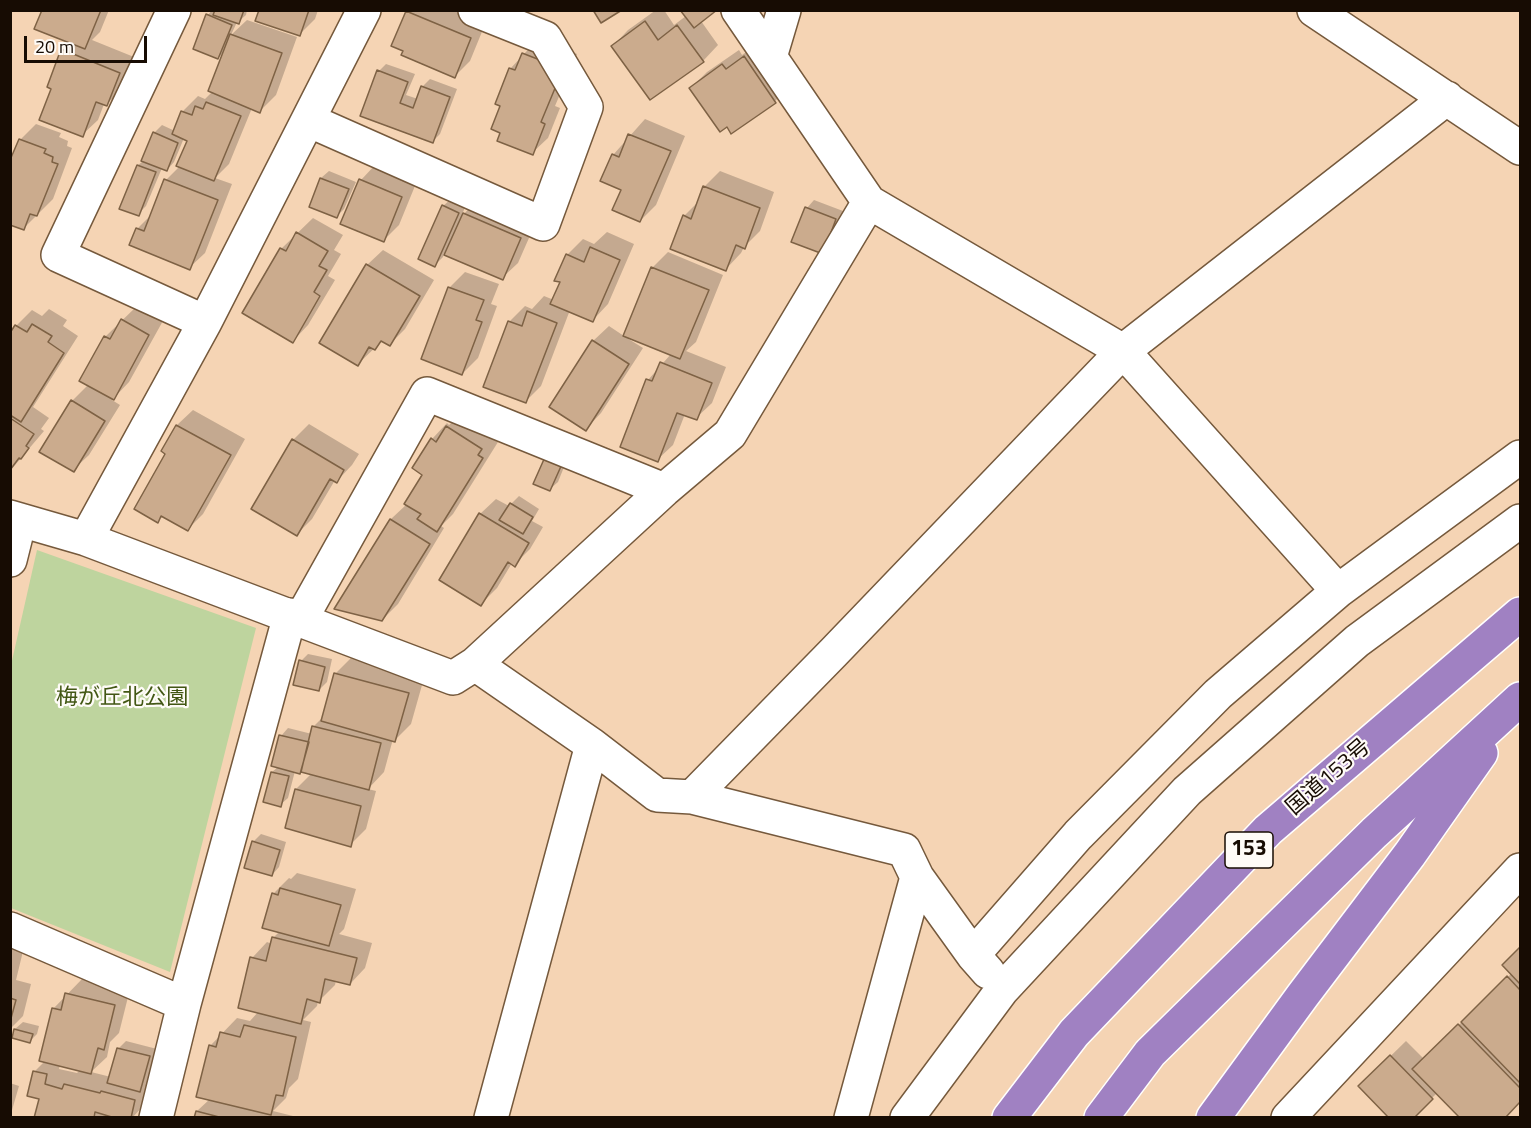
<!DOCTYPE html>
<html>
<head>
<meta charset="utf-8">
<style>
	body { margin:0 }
	#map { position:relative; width:1531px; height:1128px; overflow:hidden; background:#f5d4b4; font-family:"Titillium Web",sans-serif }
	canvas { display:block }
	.frame { position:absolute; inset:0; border:12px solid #170c03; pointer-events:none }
	.scale { position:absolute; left:24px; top:36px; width:123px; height:27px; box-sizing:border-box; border:3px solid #170c03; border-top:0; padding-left:8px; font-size:18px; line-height:21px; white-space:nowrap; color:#170c03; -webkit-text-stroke:4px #fefbf7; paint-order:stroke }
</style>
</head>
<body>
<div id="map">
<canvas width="1531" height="1128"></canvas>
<div class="frame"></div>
<div class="scale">20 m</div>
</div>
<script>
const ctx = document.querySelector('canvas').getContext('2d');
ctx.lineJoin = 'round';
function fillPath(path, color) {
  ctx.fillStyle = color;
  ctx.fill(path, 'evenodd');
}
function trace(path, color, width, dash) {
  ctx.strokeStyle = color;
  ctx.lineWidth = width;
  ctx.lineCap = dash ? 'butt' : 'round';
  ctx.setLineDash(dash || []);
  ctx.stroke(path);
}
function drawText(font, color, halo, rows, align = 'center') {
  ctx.font = font + ' "Titillium Web","Noto Sans JP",sans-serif';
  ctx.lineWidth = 4.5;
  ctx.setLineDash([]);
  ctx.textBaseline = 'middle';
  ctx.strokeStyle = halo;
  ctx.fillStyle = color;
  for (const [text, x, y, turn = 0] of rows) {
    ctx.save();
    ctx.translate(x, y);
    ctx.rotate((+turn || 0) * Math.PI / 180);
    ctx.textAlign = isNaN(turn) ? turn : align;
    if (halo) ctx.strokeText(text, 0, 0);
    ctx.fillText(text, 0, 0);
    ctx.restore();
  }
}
fillPath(new Path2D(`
	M37 550 256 628 170 972 11 908V665Z`), '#bed49e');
fillPath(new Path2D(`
	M43 10H109L100 32 92 40 134 57 122 89 106 105 104 104 98 120 82 135 53 88 63 50 71 42Z
	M212 10H247L246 15 238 22H237L231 35 247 20 297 37 276 95 260 111 252 108 229 164 215 178 232 184 205 253 189 268 137 229 153 213 166 180 180 166 189 140 184 138 174 162 167 170 162 168 146 206 138 214 121 208 138 165 142 162 154 133 162 125 175 131 183 111 198 96 205 99 212 92 226 50 218 58 208 15Z
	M260 10H318L315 19 299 35Z
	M408 10H458L486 22 470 61 454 77 393 45Z
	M656 10H664L674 25 686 16 701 21 718 45 703 61 613 46 628 30Z
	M539 38 577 54 555 106 560 108 548 138 532 153 502 132V106L510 69Z
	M761 42 791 86 775 101 691 88 707 72 739 50 742 55Z
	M386 64 415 74 406 95 418 99 422 87 430 79 457 89 440 134 433 141 362 115 379 71Z
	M645 119 685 136 656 205 640 221 622 189 613 155Z
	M36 124 61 133 59 137 68 141 67 146 72 148 53 199 23 229 20 140Z
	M376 164 417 181 399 225 383 241 361 180Z
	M329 171 356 182 344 209 337 216 311 206 321 178Z
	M720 171 774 192 760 231 744 247 741 253 726 269 684 216 699 201 704 187Z
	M479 198 536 222 518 263 502 278 444 253 443 257 435 265 443 206 451 199 466 205 461 217Z
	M814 200 843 211 830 244 793 241 807 208Z
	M313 218 343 235 334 250 341 254 328 276 335 280 308 325 293 341 281 249Z
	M607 232 634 244 608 304 593 320 570 310 541 386 525 402 509 322 525 306 532 309 544 296 554 300 562 282 567 255 583 239 594 244Z
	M383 250 434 280 405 329 390 344 383 340 358 364 367 265Z
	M668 252 723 275 696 342 686 351 726 367 712 403 696 418 685 414 673 445 657 460 648 380 671 354 627 338 643 348 601 413 586 429 593 341 609 326 624 336 652 268Z
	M465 272 499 284 491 304 497 306 478 358 462 374 423 358 450 287Z
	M138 305 164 319 129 382 112 400 120 405 89 455 73 470 72 401 89 384 105 337Z
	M49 309 67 320 63 326 78 336 33 407 49 418 41 429 44 431 10 471V336L16 326 32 310 42 316Z
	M193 410 245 439 203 514 187 530 163 516 158 521 167 453 163 451 177 425Z
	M463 412 496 433 492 439 498 442 453 514 441 526 444 528 398 604 382 620 336 608 391 519 407 504 424 474 432 439 447 423 449 425Z
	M309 424 359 454 352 465 337 481 335 480 312 519 297 534 253 509 293 440Z
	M568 457 558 482 550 489 535 483Z
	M519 496 539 509 532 521 543 527 530 549 514 565 512 563 497 588 481 604 480 514 496 499 509 506Z
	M308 654 332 659 327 682 319 690 301 661Z
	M351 658 424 678 411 724 395 740 393 739 384 772 368 789 376 791 366 829 350 845 296 789 312 773 301 771 300 773 295 771 288 798 280 805 272 772 278 767 281 736 288 728 312 734 314 726 323 717 335 674Z
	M261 834 286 842 279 867 272 875 253 842Z
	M297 873 356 889 344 929 339 934 372 943 365 968 350 984 336 980 335 985 319 1001H318L317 1006 303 1020 311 1022 298 1079 289 1088 286 1098 273 1111 293 1116 292 1118H196L197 1111 210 1099V1046L237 1018 250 1021 259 1011 252 958 267 942 272 944 273 938 280 931 273 894 289 878 291 879Z
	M10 944 24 947 16 980 31 984 23 1016 10 1029Z
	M1520 949V1100L1503 1118 1438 1092 1412 1118 1360 1086 1406 1041 1424 1059 1512 973 1504 965Z
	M83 978 130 989 119 1033 110 1042 107 1057 91 1072 111 1077 118 1049 126 1041 157 1049 147 1083 150 1084 145 1104 132 1118H121L106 1113 104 1118H35L40 1098 35 1071 45 1061 53 1009ZM60 1065 80 1070 77 1073 59 1069Z
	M23 1022 39 1026 37 1034 30 1041 15 1029Z
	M10 1083 19 1086 10 1117Z`), '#0003');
const building = new Path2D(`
	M42 10H101L85 49 34 29Z
	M215 10H244L239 24 213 15Z
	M259 10H309L300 36 255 21Z
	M593 10H622L601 23Z
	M680 10H717L694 28Z
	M406 11 471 38 455 78 401 55 403 51 391 46Z
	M206 14 232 25 218 59 193 49Z
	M645 21 658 40 677 25 704 62 650 100 611 46Z
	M230 34 282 53 260 113 208 91Z
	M61 49 120 73 107 106 96 102 83 137 39 120 51 89 47 87Z
	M522 53 563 69 541 122 545 124 533 155 497 141 500 133 491 129 500 106 495 104 509 68 515 70Z
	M744 56 776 103 731 134 727 127 720 132 689 88 722 64 726 69Z
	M377 70 408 82 400 103 413 108 421 86 450 97 433 143 360 116Z
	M206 102 241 116 214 181 176 166 187 141 172 134 181 111 192 115 195 106 203 109Z
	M153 132 178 143 167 171 141 161Z
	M628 134 671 151 640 222 612 210 621 190 600 181 612 154 619 157Z
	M19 139 46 149 44 153 53 157 52 162 58 164 37 216 30 214 24 230 10 225V160Z
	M137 165 156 172 139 216 119 209Z
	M320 178 349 189 337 218 309 207Z
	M164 179 218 200 190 270 129 245 136 228 144 231Z
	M359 179 402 197 384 242 340 224Z
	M703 186 760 208 745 249 736 245 726 271 670 249 683 215 691 219Z
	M442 205 459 213 435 267 418 259Z
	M805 207 836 219 823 254 791 242Z
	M463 213 521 238 503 280 444 255Z
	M296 232 328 251 319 266 327 270 314 292 320 296 293 343 242 313 280 248 286 251Z
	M590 247 620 260 593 322 550 304 560 282 554 281 566 254 584 262Z
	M366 264 420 296 390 346 381 341 375 350 369 347 358 366 319 343Z
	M651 267 709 290 680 359 623 336Z
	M448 287 484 300 476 320 482 322 462 375 421 359Z
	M527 311 557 323 526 403 483 387 508 321 522 326Z
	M121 319 149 335 114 400 79 381 104 336 110 339Z
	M32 324 52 336 48 342 64 353 21 422 10 415V333L15 325 27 332Z
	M592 340 629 364 586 431 549 407Z
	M660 362 712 383 697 420 677 413 658 462 620 447 646 379 652 381Z
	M71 400 105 421 74 472 39 452Z
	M10 418 34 434 26 446 29 448 21 459 19 458 10 470Z
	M176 425 231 455 188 531 161 516 158 523 134 509 165 454 161 451Z
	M446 426 482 449 478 455 483 458 437 532 417 519 421 514 404 504 422 475 412 468 431 438 436 442Z
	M292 439 344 470 337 483 330 479 297 536 251 509Z
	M545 457 562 464 550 491 533 484Z
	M510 503 533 517 523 534 499 520Z
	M479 513 529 543 515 567 508 562 481 606 439 580Z
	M390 519 430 544 382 621 334 609Z
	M299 660 325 667 319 691 293 685Z
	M334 673 409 693 395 742 321 721Z
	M312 726 381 743 369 790 301 772Z
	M279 735 309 742 300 774 271 766Z
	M271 772 289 776 281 807 263 802Z
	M295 789 361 806 351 847 285 828Z
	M252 841 280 850 272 876 244 868Z
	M280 888 341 905 329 946 262 928 272 893 278 895Z
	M272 937 357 958 350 985 325 979 320 1003 307 999 301 1024 238 1008 250 957 266 961Z
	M1520 947V984L1502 965Z
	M1507 976 1520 990V1083L1461 1022Z
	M65 993 115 1005 104 1050 98 1048 91 1074 39 1061 52 1008 61 1010Z
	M10 998 16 1000 10 1022Z
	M1458 1024 1520 1088V1102L1505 1118H1460L1412 1069Z
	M244 1025 296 1037 283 1096 276 1095 271 1115 196 1097 209 1045 216 1047 220 1032 240 1037Z
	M14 1029 33 1034 30 1043 12 1038Z
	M117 1048 150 1056 140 1092 107 1083Z
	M1390 1055 1433 1099 1414 1118H1389L1358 1086Z
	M33 1071 47 1074 45 1084 62 1089 64 1084 100 1093 101 1091 135 1100 131 1118H115L95 1112 94 1118H34L39 1099 27 1096Z
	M196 1111 223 1118H194Z`);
fillPath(building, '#cbab8d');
trace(building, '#7e6245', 1.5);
const minor = new Path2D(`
	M174 10 58 255 205 322
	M738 10 869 202 1123 351 1338 591
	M1314 10 1520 148
	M770 57 784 10
	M308 120 543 224 586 107 545 38 475 10
	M10 517 86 539 453 678 475 664 664 490 730 434 869 202
	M86 539 205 322 364 10
	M10 560 20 520
	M301 619 427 394 664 490
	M475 664 592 745 657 795 692 797 904 850 917 877 973 955 988 972
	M692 797 834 652 1123 351 1447 98
	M10 929 184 1004
	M973 955 1078 835 1218 694 1338 591 1520 457
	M156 1118 184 1004 290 615
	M491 1118 592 745
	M851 1118 917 877
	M907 1118 1002 990 1187 791 1357 641 1520 521
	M1288 1118 1520 870`);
const highway = new Path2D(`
	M1009 1118 1074 1033 1268 830 1520 614
	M1101 1118 1150 1053 1374 833 1520 699
	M1213 1118 1303 995 1410 854 1481 753`);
trace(minor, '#75593c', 36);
trace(highway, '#fff', 36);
trace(minor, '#fff', 33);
trace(highway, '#a081c2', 33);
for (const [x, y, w] of [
	[1249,850,48]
]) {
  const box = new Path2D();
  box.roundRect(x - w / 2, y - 18, w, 36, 4.5);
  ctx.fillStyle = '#fefbf7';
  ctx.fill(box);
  trace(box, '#170c03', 1.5);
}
drawText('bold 21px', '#170c03', null, [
	["153",1249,850]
]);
drawText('22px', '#425714', '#fefbf7', [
	["梅が丘北公園",122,699]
]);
drawText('22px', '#170c03', '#fefbf7', [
	["国道153号",1329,778,-41]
]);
</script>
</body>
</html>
